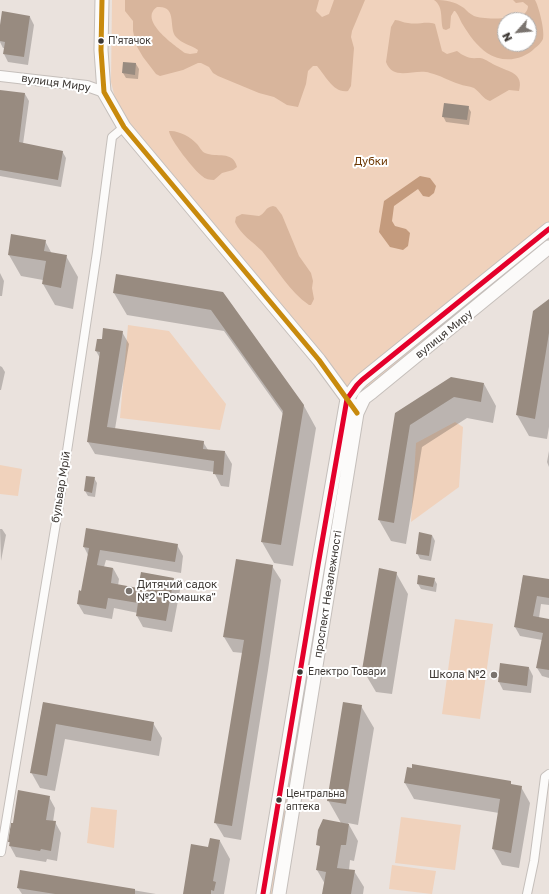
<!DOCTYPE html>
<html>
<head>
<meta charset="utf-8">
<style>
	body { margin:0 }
	#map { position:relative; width:549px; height:894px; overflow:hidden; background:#eae2dd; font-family:"Golos Text",sans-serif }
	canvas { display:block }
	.north { position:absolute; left:497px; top:12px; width:40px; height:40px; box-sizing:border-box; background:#fff; border:1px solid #b1afae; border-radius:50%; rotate:243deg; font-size:11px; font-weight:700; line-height:16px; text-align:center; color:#3d3834 }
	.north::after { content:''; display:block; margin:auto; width:14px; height:18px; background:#7a746f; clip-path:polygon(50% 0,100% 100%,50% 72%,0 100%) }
</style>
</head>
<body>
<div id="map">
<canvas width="549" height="894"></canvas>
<div class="north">N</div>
</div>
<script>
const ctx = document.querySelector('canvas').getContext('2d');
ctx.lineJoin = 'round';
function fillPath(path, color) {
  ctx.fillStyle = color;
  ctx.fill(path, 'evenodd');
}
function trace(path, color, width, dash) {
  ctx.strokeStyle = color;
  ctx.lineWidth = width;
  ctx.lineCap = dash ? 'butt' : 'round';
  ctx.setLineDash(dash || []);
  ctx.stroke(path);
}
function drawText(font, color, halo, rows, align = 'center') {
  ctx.font = font + ' "Golos Text",sans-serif';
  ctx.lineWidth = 4;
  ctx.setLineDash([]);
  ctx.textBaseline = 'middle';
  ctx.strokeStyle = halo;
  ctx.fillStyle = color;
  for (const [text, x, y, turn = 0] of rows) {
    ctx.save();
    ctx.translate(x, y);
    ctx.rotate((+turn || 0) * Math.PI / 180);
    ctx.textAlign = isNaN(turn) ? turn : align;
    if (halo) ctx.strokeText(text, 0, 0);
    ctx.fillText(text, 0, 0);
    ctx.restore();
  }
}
fillPath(new Path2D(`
	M112 0H549V226L348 390 318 351 125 118 115 98 111 82ZM505 20H529V44H505Z
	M549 234V240L361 395 358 391Z
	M128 325 169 331 226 404 220 430 120 418Z
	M455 422 463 427 459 487 411 522 416 443Z
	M346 432H350L275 894H270Z
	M0 465 22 469 18 496 0 494Z
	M455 619 493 624 480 719 442 714Z
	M91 807 117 810 114 848 87 843Z
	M401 817 461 825 455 870 395 863Z
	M392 865 436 871 432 894 389 889Z`), '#f0d2bc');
fillPath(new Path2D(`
	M125 0H319L316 11 322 17 329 14 334 0H365L352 31 351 37 354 48 351 86 348 91C334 94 325 75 317 66H313L308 71 306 84 298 107 287 105 274 97 259 93 218 76 213 73 209 67 201 63H198L183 70 160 76 156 74 143 57 136 45 133 31V21L125 11ZM157 7C178 5 168 28 176 37 182 44 191 45 198 50L197 53 190 54 185 53C174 45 138 20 157 7Z
	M434 0C446 0 454 1 464 8 467 11 470 14 474 16 483 20 515 19 524 14 527 11 528 9 528 6L523 2 516 3 513 0H535C539 7 545 31 543 39 541 43 538 46 535 48 522 61 502 63 487 53 477 46 469 35 463 25 460 20 459 16 455 11H454L451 16 450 28 446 30 443 29C440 19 444 7 434 0ZM505 20H529V44H505Z
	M395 20C400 20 403 23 408 23 418 25 426 21 435 24L442 51 447 54 457 51C460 53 462 55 465 56 470 59 475 58 480 58 487 59 491 64 497 66 509 72 524 73 519 91L509 90 490 101C483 99 480 92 474 88 469 86 464 86 459 84 449 81 440 75 430 73 415 68 393 82 386 62L391 27Z
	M169 131C178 130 191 137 197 144 200 147 201 151 205 153 216 158 233 150 237 167L233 170 222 173 214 180C210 180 205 179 202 176 194 170 170 140 169 131Z
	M273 206 276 207 282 215 299 256 311 273 313 281 312 288 314 299 311 305H309C289 291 277 269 262 251 253 242 240 234 235 222L236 217 242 214 259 216C265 214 265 207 273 206Z`), '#d8b59c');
fillPath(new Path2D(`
	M420 176 430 178 436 186 434 193 429 197 423 196 418 189 394 206 392 221 395 226 406 229 410 233 408 246 403 250 390 247 379 232 384 201Z`), '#c49b7d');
fillPath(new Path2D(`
	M30 17 34 25 28 65 8 62 4 54 5 48H3L0 42V31Z
	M124 63 136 64 139 69 138 79 126 78 123 73Z
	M0 91 25 94 29 101 23 144 62 151 66 158 61 187 0 176Z
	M468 107 471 112 469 125 446 122 443 116Z
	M45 241 52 254 66 256 78 277 73 309 55 305 43 284V280L21 276 9 255Z
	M0 273 4 281 2 296H0Z
	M117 275 223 293 304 406 316 428 293 566 274 563 262 542 283 414 224 331 127 315 114 293Z
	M549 300V427L547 439 529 436 517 415Z
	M122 332 129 344 115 429 203 442 208 450 225 452 232 464 229 487 221 486 214 472 95 454 88 442 100 358 96 351 103 341Z
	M0 366 2 367 5 372 1 390H0Z
	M484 384 496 406 493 423 467 418 422 447 406 544 391 541 379 520 396 414Z
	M549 451V467L547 462Z
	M94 478 97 483 95 497 88 496 85 491Z
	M0 529H2L6 535 1 561Z
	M432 535 435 541 431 561 420 559 417 553Z
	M177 545 183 556 181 573 106 560 104 567 113 568 119 579 118 586 139 589 173 579 180 590 172 632 143 627 137 616 138 613 114 608 112 619 84 614 78 604 82 592 88 555 84 547Z
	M272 566 281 580 268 670 241 840 224 837 215 822 243 653 233 652 224 637Z
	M380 569 396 573 408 594 392 694 376 692 363 670Z
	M523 576 549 580V605L541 604 539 618 549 620V678L542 676 537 668 542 640 520 636 515 627Z
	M434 579 437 584 436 592 421 589 418 584Z
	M529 668 533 676 531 693 503 690 499 682Z
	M43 703 153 723 162 738 159 756 65 739 55 791 40 788 31 772Z
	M361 706 374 728 358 825 348 823 358 841 354 861 350 860 349 870 354 871 364 887 363 894H323L325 884 317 870 321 849 319 845 341 823 328 800Z
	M510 782 512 786 521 787 530 803 519 868 502 865 493 849 499 813 414 799 405 783Z
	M49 797 55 808 53 822H55L61 833 57 861 47 859 46 862 16 857 10 846 9 842Z
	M220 841 230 859 224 894H184L209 848Z
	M21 871 156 894H22L18 888Z`), '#0003');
fillPath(new Path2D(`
	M2 11 30 16 24 57 3 54 5 42 0 41V25Z
	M123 62 136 63 135 75 122 73Z
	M0 90 25 93 19 142 63 151 58 180 0 170Z
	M444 103 469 106 467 120 442 117Z
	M11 234 46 240 44 251 67 255 61 288 42 284 46 261 8 255Z
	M116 274 223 292 304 405 281 545 261 542 283 411 211 310 113 293Z
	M549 299V333L535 419 516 415 533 311Z
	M103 328 123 331 107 427 204 441 203 449 225 451 223 475 213 474 214 461 87 442 100 352 95 351 97 339H102Z
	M451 377 484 383 481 402 454 397 410 425 394 523 378 520 395 413Z
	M86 476 95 477 92 493 84 491Z
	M86 528 178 544 175 562 100 550 97 565 113 568 111 583 138 588 141 572 174 578 166 621 136 616 138 603 108 598 106 609 77 604 79 590 81 591 89 548 83 547Z
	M419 532 432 535 429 556 416 554Z
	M236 559 273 565 260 655 232 826 214 823 244 640 223 637Z
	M379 568 397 572 380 673 362 670Z
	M418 575 435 578 433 587 417 584Z
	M523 575 549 579V598L537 596 533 616 549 619V670L536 668 543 633 514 627Z
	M500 663 529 667 527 686 498 682Z
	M43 702 154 722 151 741 56 724 47 776 30 773Z
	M343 702 362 705 346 804 327 801Z
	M412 764 511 781V784L522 786 511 853 492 849 500 799 404 783 407 767 412 768Z
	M18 790 50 796 46 820 56 821 51 851 41 849 40 851 9 846 10 842H8L11 823H13Z
	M323 819 349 824 346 845H341L337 868 355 870 351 894H322L326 872 316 870 320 846 316 845 318 830Z
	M210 838 220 840 213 881 216 882 214 891 211 890V894H183L191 844 208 847Z
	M20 870 135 889V894H55L17 888Z`), '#988b80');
const pedestrian = new Path2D(`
	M1 852 58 511 97 252 112 137 124 127
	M527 894 534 861 545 777 549 774`);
const minor = new Path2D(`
	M0 76 87 86 104 92`);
const tertiary = new Path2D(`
	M102 0 101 50 104 92 124 127 319 360 352 405
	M263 894 318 565 347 399 357 385 362 380 549 229
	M279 894 357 413 364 398 372 392 549 247`);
trace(pedestrian, '#c5bfbb', 10);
trace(minor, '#c5bfbb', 12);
trace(tertiary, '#c5bfbb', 15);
trace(pedestrian, '#fcfbfa', 8);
trace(minor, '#fcfbfa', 10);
trace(tertiary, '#fcfbfa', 13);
trace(new Path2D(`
	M263 894 318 565 347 399 357 385 362 380 549 229`), '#e4002b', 5);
trace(new Path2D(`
	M102 0 101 50 104 92 124 127 319 360 357 413`), '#c88a0d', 5);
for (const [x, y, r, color] of [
	[101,41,3.5,"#3d3834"],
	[129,591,4,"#7a746f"],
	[300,672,3.5,"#3d3834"],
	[494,675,4,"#7a746f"],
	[279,800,3.5,"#3d3834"]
]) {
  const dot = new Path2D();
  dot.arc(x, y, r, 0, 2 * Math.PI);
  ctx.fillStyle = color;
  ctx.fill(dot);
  trace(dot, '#fff', 1.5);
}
drawText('10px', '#3d3834', '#fff', [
	["П'ятачок",108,41],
	["Електро Товари",308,672],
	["Центральна",286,794],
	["аптека",286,807]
], 'left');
drawText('11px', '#3d3834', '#fff', [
	["вулиця Миру",56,83,8],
	["вулиця Миру",444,334,-39],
	["бульвар Мрій",61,487,-81],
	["проспект Незалежності",328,594,-81]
]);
drawText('11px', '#6d3803', '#fff', [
	["Дубки",371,162]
]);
drawText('11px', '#3d3834', '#fff', [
	["Дитячий садок",137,585],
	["№2 \"Ромашка\"",137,598],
	["Школа №2",486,675,"right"]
], 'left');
</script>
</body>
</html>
